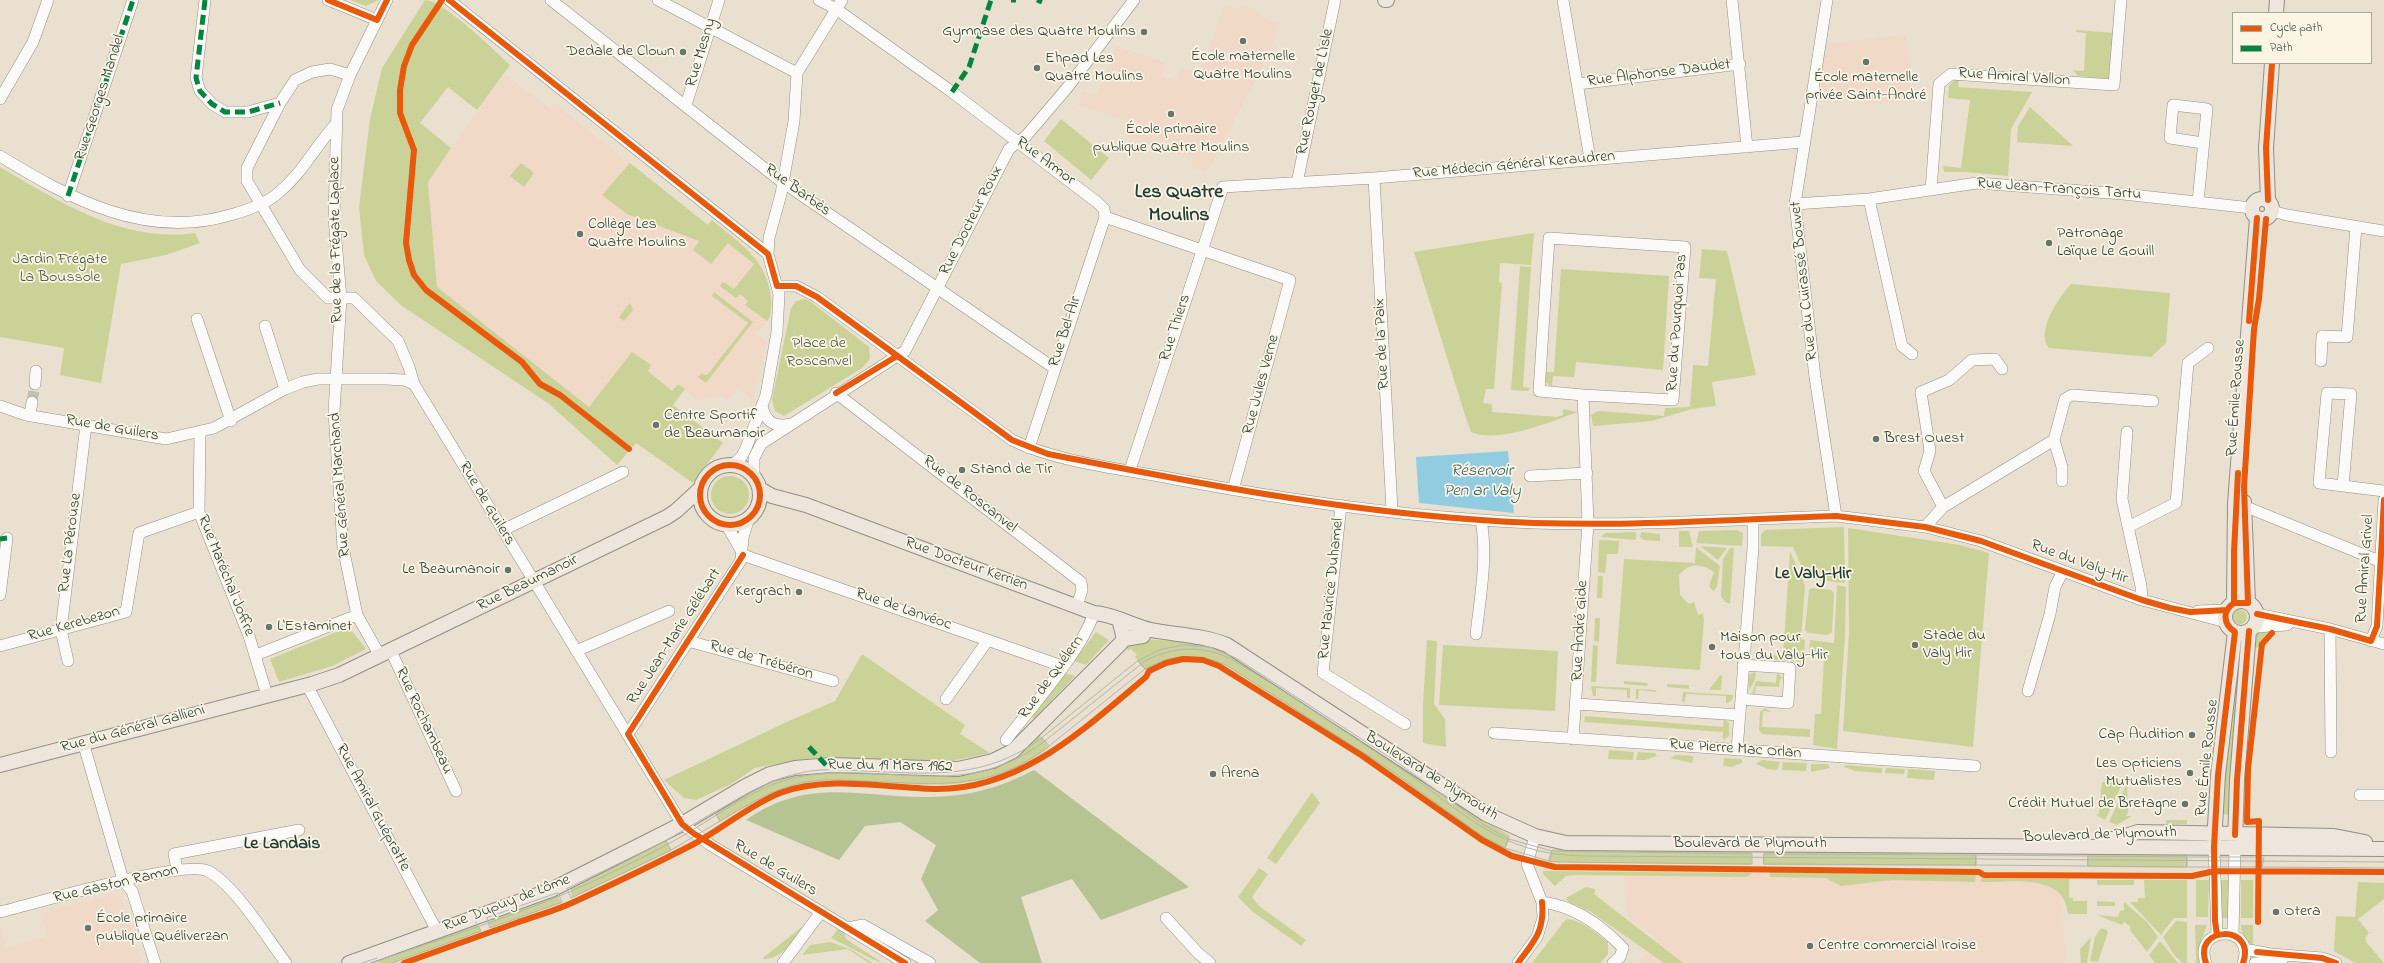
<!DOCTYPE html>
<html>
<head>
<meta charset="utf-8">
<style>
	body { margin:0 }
	#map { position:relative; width:2384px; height:963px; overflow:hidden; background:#eae0d0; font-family:"Indie Flower",sans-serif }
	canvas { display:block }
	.legend { position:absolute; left:2232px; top:12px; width:140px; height:52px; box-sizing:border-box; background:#fcf5e5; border:1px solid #a4ab9e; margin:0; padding:5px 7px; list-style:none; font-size:12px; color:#1f3d34 }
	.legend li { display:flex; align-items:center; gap:8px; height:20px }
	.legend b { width:20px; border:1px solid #a4ab9e }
</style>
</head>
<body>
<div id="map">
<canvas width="2384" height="963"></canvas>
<ul class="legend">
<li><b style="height:5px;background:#e8590c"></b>Cycle path</li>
<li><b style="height:5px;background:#00873e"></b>Path</li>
</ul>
</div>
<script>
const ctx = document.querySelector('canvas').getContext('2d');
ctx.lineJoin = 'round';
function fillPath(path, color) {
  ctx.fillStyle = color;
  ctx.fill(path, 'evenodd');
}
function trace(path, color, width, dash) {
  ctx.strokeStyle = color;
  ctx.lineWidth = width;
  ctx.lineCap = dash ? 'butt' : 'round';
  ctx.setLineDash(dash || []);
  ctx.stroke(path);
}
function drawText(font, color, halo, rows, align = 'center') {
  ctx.font = font + ' "Indie Flower",sans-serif';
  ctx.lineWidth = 3.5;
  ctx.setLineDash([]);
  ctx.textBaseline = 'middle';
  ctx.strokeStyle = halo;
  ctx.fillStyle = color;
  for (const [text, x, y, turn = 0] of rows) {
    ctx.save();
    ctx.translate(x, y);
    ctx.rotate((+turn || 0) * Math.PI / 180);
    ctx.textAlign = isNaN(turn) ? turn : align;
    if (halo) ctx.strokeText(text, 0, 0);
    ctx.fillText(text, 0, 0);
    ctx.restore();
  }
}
fillPath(new Path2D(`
	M1224 5 1237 9 1239 5 1261 12 1263 18 1280 24 1267 59 1208 170 1205 171 1192 167 1193 159 1126 136 1130 123 1078 105 1083 91 1096 96 1116 46 1166 63 1162 76 1177 81 1182 68 1201 74Z
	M1906 35 1916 101 1865 104 1864 100 1819 102 1824 44Z
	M504 74 551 109 555 104 708 225 712 220 755 256 766 278 771 307 770 318 756 334 766 342 753 400 738 389 728 400 722 396 696 399 678 384 672 391 647 371 651 366 590 407 437 287 428 182Z
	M1624 869 2072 876 2061 904 2067 963H1638L1656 938 1628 918Z
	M116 893 122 897 141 963H0V924L6 948 47 936 41 913Z`), '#f0d9c7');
fillPath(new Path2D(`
	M350 0H379L366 6Z
	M425 0C443 0 495 51 510 65L477 110 448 87 420 123 451 148 428 182 437 287 589 407 632 352 651 365 648 371 672 391 678 384 685 389 673 405 723 443 693 483 636 443 617 465 549 404 402 306 376 281 364 255 359 207 370 119 382 68Z
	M2076 30 2115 33 2111 79 2078 76 2073 70 2084 71 2086 33 2076 32Z
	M1956 79H1959L1958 87 2032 92 2011 129 2008 176 1966 172H1944L1943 166 1961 168 1970 100 1948 98 1949 85Z
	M2030 107 2073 146 2017 142 2018 126Z
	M1061 119 1109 158 1091 180 1044 141Z
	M521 163 534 173 524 187 510 176Z
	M630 163 708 225 712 220C740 244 768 259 771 300 771 308 772 316 767 321L745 305 748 301 740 294 736 298 720 286 723 282 734 289 754 264 728 243 711 264 693 250 699 241 627 214 602 195Z
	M0 167C60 202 122 243 195 233L200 243 166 255 121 264 101 383 60 375 64 348 0 337Z
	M1534 233 1531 265 1500 263 1499 282 1502 283 1494 389H1486L1483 403 1492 404V412L1557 417 1563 415V409L1578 412C1550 422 1498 444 1471 432L1465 415 1414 252Z
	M1702 249 1727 251 1756 375 1712 382 1716 406 1692 409 1652 421 1593 426 1591 415 1598 411 1664 416 1665 408 1690 407 1693 365 1708 366 1716 279 1699 278Z
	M1520 266 1531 267 1523 387 1530 388 1528 391 1511 390Z
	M1561 269 1669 276 1663 370 1576 362 1574 377 1553 376 1552 386 1549 385 1546 382 1545 372H1554Z
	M2071 284 2170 293 2166 343 2151 357 2049 348C2035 332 2059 297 2071 284Z
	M714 292 753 322 706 383 698 377 702 373 705 375 708 374 748 323 712 296Z
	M804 299 810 301 869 347 870 359 862 368 784 416 775 411 772 400 791 308 796 301Z
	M630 303 633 310 624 321 619 317Z
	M711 495a19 19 0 1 1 38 0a19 19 0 1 1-38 0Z
	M1844 527 1845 583 1807 579 1793 547 1761 546V534L1765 530Z
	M1848 528 1960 545 1989 553 1973 747 1843 731 1849 633Z
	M1737 530 1743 533 1742 546 1696 543 1699 531Z
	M1679 531H1689L1693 547H1679Z
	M1636 532V540L1601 537 1605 533Z
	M1641 532 1660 534V541L1644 540 1640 537Z
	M1599 540 1619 541 1618 554H1607L1605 573 1598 572Z
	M1700 546 1727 548 1718 560Z
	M1696 547 1720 566 1717 587 1713 591 1709 586 1714 572C1701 563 1689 563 1679 575L1680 595 1689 604 1694 602 1698 615 1703 613 1704 620 1700 670 1616 664 1624 559 1695 563Z
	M1730 548H1734L1730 604 1725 602 1721 596 1723 559Z
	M1790 551 1805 585 1801 639 1805 640 1804 662 1766 659V655L1783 656Z
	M1598 576H1603L1602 598H1597Z
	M1837 585 1846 587 1845 637 1837 749 1813 745 1815 714H1821L1824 657 1809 656 1810 640 1834 643Z
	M1812 588 1831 590 1834 593 1832 632 1828 635 1808 633 1805 630 1809 590Z
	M2233 617a7 7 0 1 1 14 0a7 7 0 1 1-14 0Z
	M1595 618H1600L1599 642 1594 641Z
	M349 627 366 649 332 666 279 682 270 659Z
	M2265 630H2270L2260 641 2259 647 2253 648 2255 635Z
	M1096 632 1109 640 1086 665 1074 661Z
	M1144 639 1200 643 1227 652 1510 836 1505 849 1484 839 1388 770 1228 667C1198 653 1174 656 1145 670L1135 657 1137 655 1131 649 1128 651 1126 646Z
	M1427 640 1437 641 1434 704 1445 719 1446 747 1423 743V704Z
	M1443 645 1558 651 1555 711 1439 705Z
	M1593 645 1598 646 1596 682H1591Z
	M2236 653 2243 654 2229 814 2221 815Z
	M862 654 965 725 960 734 990 753 947 762 825 757 797 760 755 768 731 784 696 800 684 798 664 780 791 720 835 701Z
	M1756 671 1755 679 1749 691V675Z
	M1065 673 1075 676 1034 719 1032 717Z
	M1777 673 1783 678 1780 679 1779 687 1756 686 1755 695 1752 694 1756 681 1776 683Z
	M1720 675 1722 676 1721 690H1709Z
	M1624 681 1648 683 1647 686 1624 684Z
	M1667 684 1689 685V689L1667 687Z
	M1591 686 1630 688V698H1627V690L1596 688V696H1593Z
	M1636 689 1655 690 1657 692 1639 690 1638 699H1636Z
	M1683 692 1733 695 1732 700 1726 704V696L1686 694 1685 702 1682 701Z
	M1765 708 1772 712 1763 711 1762 727 1810 729V737L1762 734 1759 730 1760 712Z
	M1585 716 1723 727 1724 719 1729 723V736L1723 740V732L1584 722Z
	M2207 717H2213L2204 740Z
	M1037 731 1049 748C987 792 942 786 869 782 851 781 833 779 815 782 779 787 750 804 720 822L712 809 748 787 797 770 965 771Z
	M1609 750 1634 752 1633 760 1608 759Z
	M1638 752 1655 753 1657 756 1645 760H1636Z
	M1676 755 1694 756 1692 763 1670 758Z
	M1724 758 1741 759 1743 762 1732 767 1723 766Z
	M1762 760 1780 762 1777 770 1768 769 1756 764Z
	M1783 762 1807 763 1806 771 1782 770Z
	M1811 764H1828L1830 768 1811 772Z
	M1845 765 1882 768V773L1855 771 1844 767Z
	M1886 768 1905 769 1904 774 1885 773Z
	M1908 769 1935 771 1934 780 1907 778Z
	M2126 776 2105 820 2096 815 2099 813 2102 782 2119 781Z
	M2127 783 2128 812 2126 816H2132L2117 825 2109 822Z
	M1312 792 1320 803 1276 864 1267 858Z
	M2166 820H2187V824H2166Z
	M665 839 671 851 572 898 570 886Z
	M1670 847C1698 848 1724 852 1752 852L1751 865 1549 862 1552 849 1625 851Z
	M1764 849H1912V855H1976V866L1764 865Z
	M2088 851 2187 854V868L2088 867Z
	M1259 868 1268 874 1252 897 1259 906 1306 940 1301 946 1253 912 1238 897Z
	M1543 871 1752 873 1747 877 1577 875 1566 876 1555 886 1543 874Z
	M1770 872 1976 875 1975 882 1892 880 1841 886 1826 878 1770 877Z
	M1981 878 2069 879V898H2073V901H2087V914H2068C2066 906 2065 898 2058 892 2039 876 2003 883 1981 882Z
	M2097 880H2134V885H2097Z
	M2144 880H2187V918H2174L2161 935 2130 902H2138V898H2145Z
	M2196 880H2209L2208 917H2196Z
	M2219 880H2229V918H2219Z
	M2241 880H2253V918H2241Z
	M2358 882 2384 883V899L2358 919 2369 933 2365 938 2366 942 2384 963H2355L2334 951 2336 916 2355 917Z
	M1586 887 1595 889 1594 894 1683 963H1664L1591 912 1568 902 1566 898Z
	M556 894 562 903 490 928 489 923 494 917Z
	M2097 901 2115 902V906H2097Z
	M2124 902 2147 922 2158 937 2147 952 2130 930 2131 927 2124 922 2122 925 2097 915 2118 917 2120 911 2124 910Z
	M1566 919C1582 920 1594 932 1608 942V954L1600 963H1532Z
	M2176 921 2187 922V963H2183L2175 956 2163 937Z
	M476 923 481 932 393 963H379L377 958Z
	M2195 925H2207L2199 947V963H2196Z
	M2241 925H2253V945H2250C2244 940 2241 933 2241 925Z
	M803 926C792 941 784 959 763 959L764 957Z
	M2101 928 2107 930 2108 932 2098 962 2090 961 2095 937Z
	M838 929 844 933 846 939 883 963C878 963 840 942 831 938Z
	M2091 937 2087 963H2081L2080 949Z
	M2160 941 2178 963H2155L2149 955Z
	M830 942 850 949 873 963H869L848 949 802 955 810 945Z`), '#cbd298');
fillPath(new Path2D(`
	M1034 770 1189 887 1101 920 1072 879 1021 897 1042 963H980L925 921 938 910 921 879 936 845 900 822 865 826 839 860 746 820C810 776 859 798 929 797 967 797 1000 788 1034 770Z`), '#b6c392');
fillPath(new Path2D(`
	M1508 451 1514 513 1419 503 1416 457Z`), '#91cce1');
trace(new Path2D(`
	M32 402 35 384`), '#c1bfb1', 11, [11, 5.5]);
const minor = new Path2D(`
	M205 0 196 78 200 91 212 104 225 112H248L280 103
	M328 0 377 20
	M449 0 768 254
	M551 0 778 179 1054 368
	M658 0 797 73
	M819 0 836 9 952 92 1098 203 1104 209 1105 217 1290 280 1233 490
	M1563 0 1590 159
	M1732 0 1747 147
	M1827 0 1795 204 1815 377 1836 516
	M350 75 330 69 312 72 295 80 280 103 247 168V181L300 270 328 298H354L398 341 409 367 414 384
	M1578 84 1740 64
	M0 99 33 42 48 0
	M686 105 719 0
	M0 156C70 199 146 240 230 215 245 211 265 204 277 194 303 173 313 149 335 125
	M1374 178 1392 510
	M1297 183 1335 0
	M1931 190 1939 84 1951 74 2114 85 2121 0
	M68 196 133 0
	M1869 199 1902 346 1912 354
	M2198 202 2207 109 2173 105 2170 138 2203 143
	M1795 204 1869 199 1977 183 2123 194 2252 208
	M2272 211 2287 215 2384 231
	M777 286H796L817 297 1012 440C1059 463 1123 469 1175 479 1275 498 1379 513 1481 520 1599 529 1718 520 1836 516L1925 527 1981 541 2142 600 2226 622
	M197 319 231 421
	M265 326 285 389
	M2321 361 2322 336 2347 337 2356 227
	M35 384 36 371
	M836 393 1081 582 1082 590 1077 606
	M762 405C764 420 774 428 789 424
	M0 406 26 415 166 439 214 428 285 389 303 382 318 379H386L404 380 414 384 682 824 709 844 905 963
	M30 415 32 402
	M200 432 199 512 249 636 267 695
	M2127 432 2122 499 2141 586 2142 600
	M2054 440 2065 399 2072 395 2153 401
	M2054 440 2062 467V481
	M1029 448 1105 217
	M733 465 742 456 746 448 766 395 777 332 779 294 768 254 769 238 781 194 794 121 797 73 842 0
	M1130 470 1223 187 1374 178 1803 142
	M754 476V458L761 444 905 351 1009 149 1026 136 1067 88 1134 0
	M1530 476 1587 473
	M2343 486 2351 394 2327 393 2319 483 2384 491
	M1341 505 1323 673 1405 724
	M2244 506 2384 563
	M1943 507 1924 471 1930 451 1921 392 1949 380 1972 360 1995 359 2002 369
	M726 524 742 552
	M1925 527 1943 507 2054 440
	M2128 527 2176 503 2188 363 2208 348
	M503 530 623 472
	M743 555 1062 666
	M0 595 7 538
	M2198 611 2227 610
	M2257 614 2330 629 2384 644
	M2254 627 2287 625
	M2330 629 2331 752
	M1476 634C1480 598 1488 557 1481 520
	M688 641 833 681
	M2371 641 2377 626 2384 500
	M0 646 126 612 139 533 199 512
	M391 651 456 791
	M576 651 669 611
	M256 655 357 615
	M380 656 357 615 343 547 334 412 341 298 334 218 337 110 350 75 387 0
	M68 661 61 630 86 425
	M307 685 437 931
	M2028 691 2050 614 2055 587 2063 571
	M946 699 988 640
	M1741 699 1788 703 1790 668 1743 665
	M1577 704 1740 715
	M1494 733 1975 766
	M628 734 741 560 743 537 749 518
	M1573 739 1588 523 1583 395 1539 391 1549 238 1685 247 1673 400 1583 395
	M1006 740C1032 706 1081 652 1094 613
	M83 742 123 880 132 891 155 963
	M1737 750 1753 548V519
	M2360 795H2384
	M2214 847 2217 935
	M177 869 174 854 299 830
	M1542 902C1574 906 1601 925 1623 948L1620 957 1613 963
	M0 912C34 904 184 859 208 871 235 885 267 938 286 963
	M1166 918 1198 953 1210 963
	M848 928 863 925 930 963
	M2233 935 2235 847
	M2244 949 2271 954 2322 958 2336 963
	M783 963 821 912
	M1518 963 1537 937 1543 918 1542 902 1527 864 1535 836
	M2206 963C2192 925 2257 924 2243 963
	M2255 963 2282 961`);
const major = new Path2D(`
	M1385 0H1387
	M2276 13 2277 0
	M2252 209a10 10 0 1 1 20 0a10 10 0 1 1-20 0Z
	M2268 200 2266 148 2272 63
	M700 495a30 30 0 1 1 60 0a30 30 0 1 1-60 0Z
	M760 489 772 496 806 505 1094 613C1114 614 1132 626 1151 630 1177 635 1202 635 1227 645L1486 814 1535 836 1566 843 2384 849
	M2244 502 2248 603
	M2225 617a16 16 0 1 1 32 0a16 16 0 1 1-32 0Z
	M2234 603 2235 503 2257 218
	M1124 639 1143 636
	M0 765 312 684 339 675 667 517 676 511 700 489
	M2106 839H2116L2138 832 2191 833 2334 836 2365 842
	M2214 843 2218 775 2235 632
	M2235 844 2237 780 2249 631
	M349 963 551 890 682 824 746 786 770 774 795 768 831 765 958 769 993 761 1013 751 1120 644 1124 639 1119 619`);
trace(minor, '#909086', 12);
trace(major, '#909086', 16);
trace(minor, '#fcfaf8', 11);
trace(major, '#eee5dd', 14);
trace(new Path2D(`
	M1184 645 1209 647 1236 658 1397 762 1484 825 1509 839 1505 848 1481 835 1389 769 1228 666C1200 653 1173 653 1145 669L1138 661 1159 650Z
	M1138 661 1145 669 1049 746 1042 738Z
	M1042 738 1049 746C991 792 934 784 866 781 847 780 829 779 811 781 777 786 749 804 720 821L715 812C744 795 771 778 805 772 825 768 845 770 865 771 933 774 984 780 1042 738Z
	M715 812 720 821 671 850 666 841Z
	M1509 839 1552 851 1549 861 1505 848Z
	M666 841 671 850 571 898 567 889Z
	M1552 851 1752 854V864L1557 862 1549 861Z
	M1764 854 1976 855V865L1764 864Z
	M1976 855 2088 856V866L1976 865Z
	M2088 856 2187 857V867L2088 866Z
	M2187 857H2262V867H2187Z
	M2264 857 2262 867 2384 868
	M558 893 562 902 490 928 487 918Z
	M362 963 377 958
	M372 963C448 936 526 913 598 879 625 866 653 853 679 838 718 816 758 783 803 776 890 762 960 801 1041 744L1145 661C1173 646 1202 645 1231 659 1287 692 1342 730 1397 766 1463 811 1498 855 1584 856L2384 862
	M392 963 481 931 476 922`), '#b3b5b1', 1);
trace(new Path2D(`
	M205 0 196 78 200 91 212 104 225 112H248L280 103
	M1011 0H1016
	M1037 0 1042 2
	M952 92 969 67 991 0
	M68 196 133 0
	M0 539 7 538
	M809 747 826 765`), '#00873e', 5, [10, 5]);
trace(new Path2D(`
	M328 0 377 20 387 0
	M442 0 412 45 404 66 400 90V113L414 150 406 243 409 260 414 275 426 290 522 362 540 384 560 395 629 449
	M449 0 768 254 777 286H796L817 297 1012 440 1048 454C1191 482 1335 510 1481 520 1599 529 1718 520 1836 516L1925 527 1981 541 2142 600 2170 608 2190 612 2227 610
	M2268 200 2266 148 2272 63
	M2249 321 2257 218
	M836 393 897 356
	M700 495a30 30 0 1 1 60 0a30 30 0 1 1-60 0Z
	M743 555 628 734 682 824 693 833 905 963
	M2234 603V552L2238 473
	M2257 614 2330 629 2371 641 2377 626 2384 500
	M2235 835 2237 780 2249 631
	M2258 922 2259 821 2247 822 2248 769 2262 644 2272 633
	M2217 935 2215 921 2214 847 2218 775 2235 632C2223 624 2222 611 2234 603H2248L2244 487 2254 329 2259 299 2266 219
	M2257 952 2322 958 2336 963
	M404 963C441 950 479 936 516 923 535 916 555 911 574 902 613 884 653 865 692 845 722 829 748 806 780 793 829 775 884 788 935 789 1021 790 1084 729 1146 677L1149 671 1166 663 1183 659 1203 660 1219 666 1361 755 1482 840 1512 856 1555 867 1979 872 1984 875 2192 876 2215 871 2384 872
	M1518 963C1534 941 1545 931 1542 902
	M2206 963C2192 925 2257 924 2243 963`), '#e8590c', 6);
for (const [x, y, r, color] of [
	[1144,32,4,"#66766b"],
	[1243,41,4,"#66766b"],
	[683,52,4,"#66766b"],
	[1866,62,4,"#66766b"],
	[1037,68,4,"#66766b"],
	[1171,114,4,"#66766b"],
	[580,234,4,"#66766b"],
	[2049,243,4,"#66766b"],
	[656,425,4,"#66766b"],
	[1876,439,4,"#66766b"],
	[962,470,4,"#66766b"],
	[508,570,4,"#66766b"],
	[799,592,4,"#66766b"],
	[269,627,4,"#66766b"],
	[1915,645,4,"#66766b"],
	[1712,647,4,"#66766b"],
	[2192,735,4,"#66766b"],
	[2190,773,4,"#66766b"],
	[1213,774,4,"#66766b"],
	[2185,804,4,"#66766b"],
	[2276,912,4,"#66766b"],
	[88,928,4,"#66766b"],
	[1810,946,4,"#66766b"]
]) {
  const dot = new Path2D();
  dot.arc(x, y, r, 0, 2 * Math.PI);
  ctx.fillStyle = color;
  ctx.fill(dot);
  trace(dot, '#fcf5e5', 1.5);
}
drawText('16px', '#1f3d34', '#fcf5e5', [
	["Gymnase des Quatre Moulins",1136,32,"right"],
	["Dedale de Clown",675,52,"right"],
	["École maternelle",1243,57,"center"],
	["Quatre Moulins",1243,75,"center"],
	["Ehpad Les",1045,59],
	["Quatre Moulins",1045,77],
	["École maternelle",1866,78,"center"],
	["privée Saint-André",1866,96,"center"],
	["École primaire",1171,130,"center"],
	["publique Quatre Moulins",1171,148,"center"],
	["Collège Les",588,225],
	["Quatre Moulins",588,243],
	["Patronage",2057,234],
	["Laïque Le Gouill",2057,252],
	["Centre Sportif",664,416],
	["de Beaumanoir",664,434],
	["Brest Ouest",1884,439],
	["Stand de Tir",970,470],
	["Le Beaumanoir",500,570,"right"],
	["Kergrach",791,592,"right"],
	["L'Estaminet",277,627],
	["Stade du",1923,636],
	["Valy Hir",1923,654],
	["Maison pour",1720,638],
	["tous du Valy-Hir",1720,656],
	["Cap Audition",2184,735,"right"],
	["Les Opticiens",2182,764,"right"],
	["Mutualistes",2182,782,"right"],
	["Arena",1221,774],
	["Crédit Mutuel de Bretagne",2177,804,"right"],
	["Otera",2284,912],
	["École primaire",96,919],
	["publique Quéliverzan",96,937],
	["Centre commercial Iroise",1818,946]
], 'left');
drawText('16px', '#1f3d34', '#fcf5e5', [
	["Rue Mesny",702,53,-73],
	["Rue Alphonse Daudet",1659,74,-7],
	["Rue Amiral Vallon",2014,78,4],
	["Rue Rouget de L'Isle",1316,92,-78],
	["Rue Georges Mandel",101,98,-72],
	["Rue Armor",1045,162,37],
	["Rue Médecin Général Keraudren",1514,166,-5],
	["Rue Jean-François Tartu",2059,190,4],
	["Rue Barbès",797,191,36],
	["Rue Docteur Roux",972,221,-63],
	["Rue de la Frégate Laplace",337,240,-91],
	["Rue du Cuirassé Bouvet",1805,281,-96],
	["Rue du Pourquoi Pas",1678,323,-86],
	["Rue Thiers",1176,328,-72],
	["Rue Bel-Air",1066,332,-72],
	["Rue de la Paix",1383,344,-93],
	["Rue Jules Verne",1262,385,-75],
	["Rue Émile Rousse",2237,398,-86],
	["Rue de Guilers",112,429,10],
	["Rue Général Marchand",341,485,-94],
	["Rue de Roscanvel",969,495,38],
	["Rue de Guilers",486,504,59],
	["Rue La Pérouse",71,543,-83],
	["Rue du Valy-Hir",2079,563,20],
	["Rue Docteur Kerrien",966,565,20],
	["Rue Amiral Grivel",2366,569,-86],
	["Rue Maréchal Joffre",225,576,68],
	["Rue Beaumanoir",528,584,-26],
	["Rue Maurice Duhamel",1332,589,-84],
	["Rue de Lanvéoc",903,610,19],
	["Rue Kerebezon",74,625,-16],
	["Rue André Gide",1581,631,-87],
	["Rue Jean-Marie Gélébart",675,637,-57],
	["Rue de Trébéron",761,661,16],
	["Rue de Quélern",1052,678,-54],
	["Rue Rochambeau",423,721,65],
	["Rue du Général Gallieni",133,730,-15],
	["Rue Pierre Mac Orlan",1735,750,4],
	["Rue Émile Rousse",2208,758,-84],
	["Rue du 19 Mars 1962",890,767,1],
	["Boulevard de Plymouth",1431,777,32],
	["Rue Amiral Guépratte",372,808,62],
	["Boulevard de Plymouth",2100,836,-2],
	["Boulevard de Plymouth",1750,844],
	["Rue de Guilers",775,869,31],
	["Rue Gaston Ramon",116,885,-13],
	["Rue Dupuy de Lôme",507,904,-21]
]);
drawText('16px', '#3c593f', '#fcf5e5', [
	["Jardin Frégate",60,260],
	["La Boussole",60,278],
	["Place de",819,344],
	["Roscanvel",819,362]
]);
drawText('italic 17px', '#325f61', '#fcf5e5', [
	["Réservoir",1482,472],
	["Pen ar Valy",1482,492]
]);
drawText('bold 18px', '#1f3d34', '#fcf5e5', [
	["Le Valy-Hir",1813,575],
	["Le Landais",282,845]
]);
drawText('bold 20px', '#1f3d34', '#fcf5e5', [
	["Les Quatre",1179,194],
	["Moulins",1179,217]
]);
</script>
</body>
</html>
